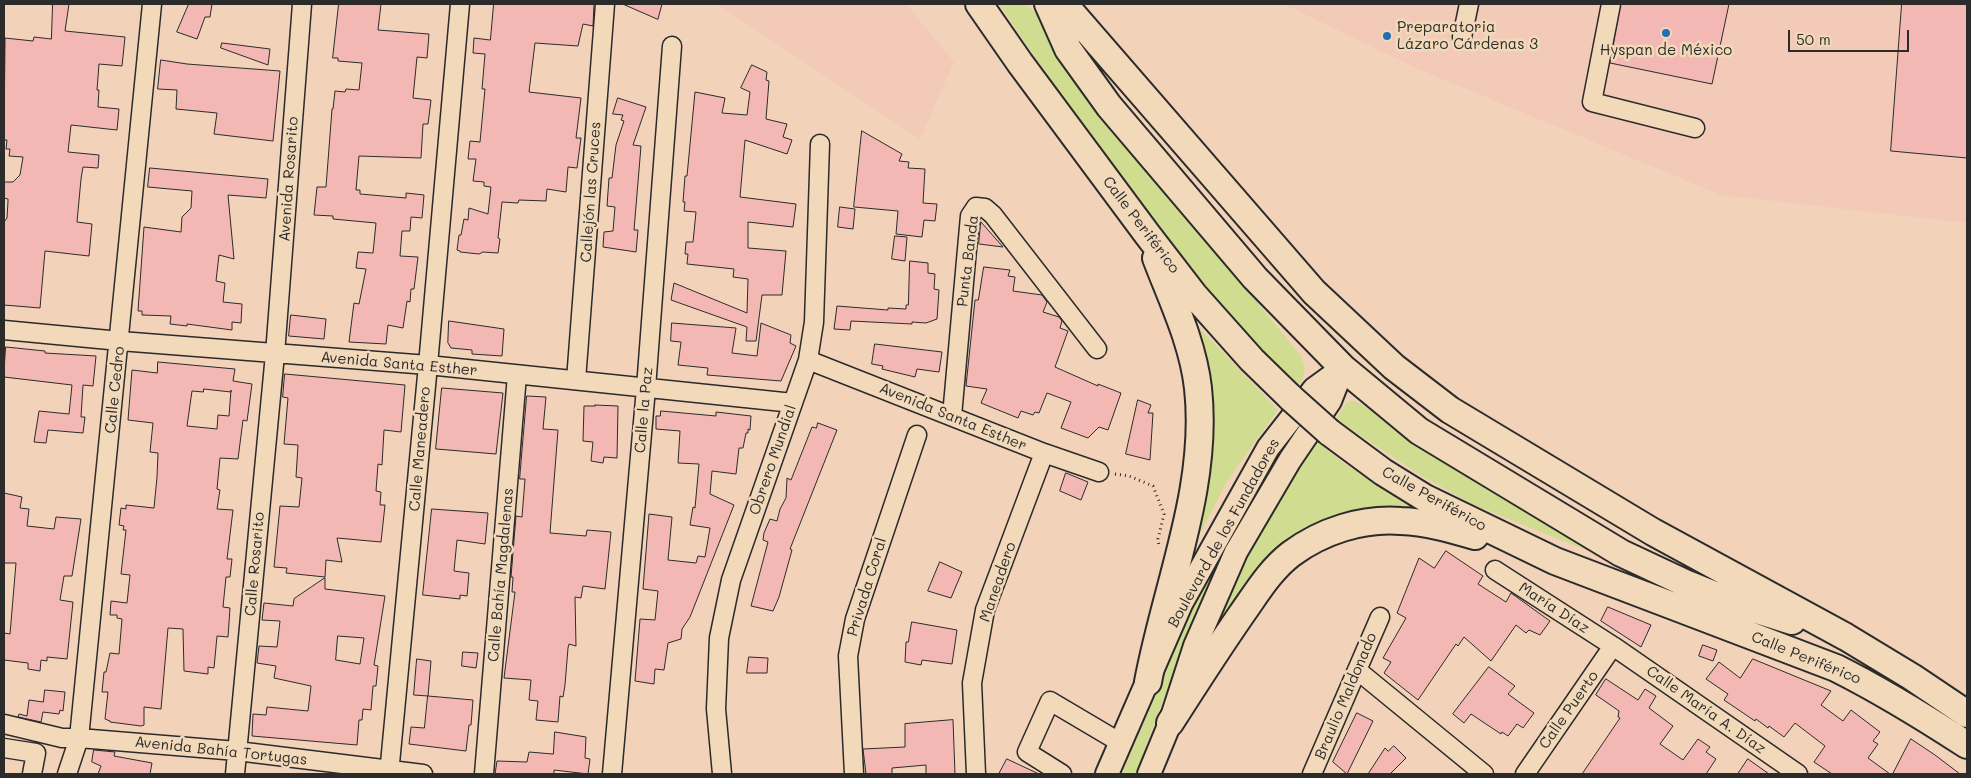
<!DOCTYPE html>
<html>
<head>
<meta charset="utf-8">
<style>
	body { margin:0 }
	#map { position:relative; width:1971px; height:778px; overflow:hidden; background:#f2d2b9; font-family:Mali,sans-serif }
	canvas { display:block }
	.frame { position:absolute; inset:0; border:5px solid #2b2b2b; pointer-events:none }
	.scale { position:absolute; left:1788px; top:30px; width:121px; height:22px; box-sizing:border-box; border:2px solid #2b2b2b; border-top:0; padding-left:6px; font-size:15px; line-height:18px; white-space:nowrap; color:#2b2b2b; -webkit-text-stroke:4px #f2d9ba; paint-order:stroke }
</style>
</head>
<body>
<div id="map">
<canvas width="1971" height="778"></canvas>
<div class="frame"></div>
<div class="scale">50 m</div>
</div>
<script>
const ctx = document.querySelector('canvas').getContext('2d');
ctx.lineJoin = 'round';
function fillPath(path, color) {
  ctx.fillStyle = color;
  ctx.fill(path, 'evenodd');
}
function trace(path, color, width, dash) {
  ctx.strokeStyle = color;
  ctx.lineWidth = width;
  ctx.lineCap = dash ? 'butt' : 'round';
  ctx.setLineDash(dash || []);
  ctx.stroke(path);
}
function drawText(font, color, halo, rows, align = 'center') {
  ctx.font = font + ' Mali,sans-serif';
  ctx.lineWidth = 5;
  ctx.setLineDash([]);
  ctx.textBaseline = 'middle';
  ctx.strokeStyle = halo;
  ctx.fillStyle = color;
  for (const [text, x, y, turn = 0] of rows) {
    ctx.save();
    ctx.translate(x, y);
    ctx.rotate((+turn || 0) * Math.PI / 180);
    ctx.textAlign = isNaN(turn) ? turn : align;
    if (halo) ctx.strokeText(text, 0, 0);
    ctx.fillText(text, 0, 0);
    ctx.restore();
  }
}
fillPath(new Path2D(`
	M716 4H906L954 62 920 139Z
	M1284 4H1967V223L1721 195 1416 68Z`), '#f3cab8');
fillPath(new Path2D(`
	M999 4H1026L1042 19 1074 78 1134 156 1176 206 1233 267 1260 306 1301 356 1305 368 1302 382 1296 385 1219 314 1087 133Z
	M1184 312 1278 410 1227 481 1188 557 1195 527Z
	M1354 401 1365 406 1447 463 1638 569 1581 548 1472 504 1422 476 1340 422 1337 417 1347 402Z
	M1315 438C1343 468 1388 491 1424 510L1353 513 1225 621 1217 623 1235 567Z
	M1225 543 1221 561 1190 627 1138 768 1135 774H1122L1186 624 1216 556Z`), '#d0dc8f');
const building = new Path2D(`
	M53 4H69L65 31 125 37 122 66 99 64 97 90H99L98 107 119 109 117 130 71 125 68 152 99 155 98 168 83 167 81 179 77 222 92 224 89 256 45 251 40 308 4 305V222L7 218 8 201V199L4 198V182H13L20 175 23 157 9 156 10 149H6L7 140H4L5 38 33 41 34 37 51 39Z
	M189 4H212L210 17H205L197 39 177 32Z
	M339 4H381L378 30 429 34 427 58 417 57 413 98 431 100 428 124H423L421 158 359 156 356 190H360V194L406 198V193L424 195 422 218 411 217 410 231H402L400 256 418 257 414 289H411L410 302 407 301 403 328 388 325 386 344 349 342 354 303 359 304 366 269 356 268 358 252 373 253 376 223 333 219V216L314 215 317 187H326L332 109H333L335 91 345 92 346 89 359 90 362 63 338 61V58H333Z
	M494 4H594L593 26 583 24 578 46 535 43 529 92 581 98 576 138H581L577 168 568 167 566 192 547 189 546 201 519 200 518 203 502 202 498 238 500 239 498 253 483 252 479 254 460 252V251L457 250 459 235H461L464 219 468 220 469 208 488 214 491 187 484 186V182L473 181 476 159H468L470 141 480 142 485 89H482L485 54 473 53 474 38 490 40Z
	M623 4H662L658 19Z
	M1621 4H1729L1712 84 1610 63Z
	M1902 4H1967V158L1891 151Z
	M222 43 270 49 268 65 221 48Z
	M161 60 187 64 280 71 273 141 214 134 217 113 176 109 177 90 158 89Z
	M752 65 767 72 766 80 769 81 766 119 787 124 783 137 792 140 787 154 745 140 740 197 796 204 793 227 748 222V248L786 251 782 295H762L756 341H746L747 327 671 300 674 283 747 313 748 279 733 277 734 269 687 264 688 254H685L686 242H693L696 212 684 211 685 202H683L685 176H687L695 92 725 98 722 113 747 115 750 92 741 88Z
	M618 98 646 107 633 145 641 146 634 230H638L636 252 603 247 604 232 613 231 615 207 607 206 609 178H612L616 145 624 121 621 120 623 115 613 114Z
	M862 131 902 154 899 161 909 162 908 168 925 169 923 203 937 204 935 221 924 220 922 237 896 234 898 211 854 207Z
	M150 168 268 179 266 198 228 195 234 259 219 255 216 281 225 283 223 302 242 304 241 323 232 322V330L187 324V326L170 324 171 316 142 315V311H138L144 227 181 232 182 217 191 208 192 191 148 187Z
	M840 207 855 209 853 229 838 227Z
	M981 222 1003 247 979 244Z
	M895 236 907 237 905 261 892 259Z
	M910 261 928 263V273L935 274 934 289 939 290 937 319 926 323 912 322V324L851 321 850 330 834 329 837 306 888 310V308L906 309V305H908Z
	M984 267 1010 270 1008 276 1015 277 1013 291 1042 295 1047 302 1043 312 1059 317 1062 321 1060 328 1068 331 1055 367 1098 386V384L1121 393 1108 430 1099 427 1088 438 1061 428 1071 402 1047 393 1039 413 1035 412 1033 415 1021 411 1018 418 981 403 987 389 966 386 975 300H978Z
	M291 315 326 319 324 339 289 336Z
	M449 321 504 329 502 356 472 354V350L451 348 448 343Z
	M672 323 736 328 732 353 757 356 761 323 791 335 790 343 796 346 781 381 707 375 708 368 678 365 681 342 671 341Z
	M875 344 942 352 939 372 917 369 915 377 882 369 883 366 872 364Z
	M6 347 45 351V353L96 356 93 386 83 385 81 417H85L83 433 48 430 46 443 34 442 39 411 69 414 72 385 4 377Z
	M158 362 235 369 233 381 252 384 247 421 243 420 238 459 220 458 217 489 220 490 217 509 233 510 227 559H232L230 577H226L223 607 230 608 228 637 217 636 214 668 208 667V674L184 671 183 629 168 628 161 709 144 707V725L141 726 110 722V721L105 719 108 692H102L104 672H106L110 653 119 654 122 619 117 618V615H110L111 601 127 603 130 575 121 574 126 530H123L124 526 119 525 121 508 126 509V505L154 508 157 477 158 453 150 452 153 423 128 420 132 370 157 373ZM204 389 231 392V390L229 416 218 415 217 429 187 426 192 391 203 392Z
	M285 374 405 385 401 432 384 430 382 465 378 464 376 491 381 492 380 505H385L381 542 337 538 342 562 326 560 325 577 286 573 287 568 274 567 280 506 299 507 302 478 296 477 298 445 284 444 288 398 283 397Z
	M442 388 503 393 496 454 436 449Z
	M527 396 546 397 543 429 558 430 550 533 586 536 587 530 611 532 605 589 583 586 581 598 575 597 576 646 569 644 568 648 565 685 563 697 560 696 558 722 536 720 538 701 529 700 531 680 504 678 515 592H512L513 577H511L516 516 522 517 525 479H520Z
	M1138 400 1151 405 1148 413H1153L1150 460 1126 454Z
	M595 405 618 406 617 458 604 457 603 463 591 461 593 442 583 441 584 406H595Z
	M661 411 716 416V412L751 416 750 430 748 429V433H746L743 448H739L736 474 712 471 710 494 734 505 690 617 682 629 681 639 668 643 664 670 655 669 654 684 635 681 640 619 655 620 658 591 643 589 649 514 672 517 668 560 696 563 698 556 705 557 710 528 690 525 693 507 695 508 699 464 678 463 680 431 656 429V416H660Z
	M818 423 837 430 790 549 792 550 779 597 773 611 751 606 768 542 763 540 764 533 770 519 777 521 780 509 786 498 787 478 791 480 812 427 816 428Z
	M1066 473 1088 482 1081 500 1060 491Z
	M4 493 22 497 20 508 29 509 27 526 54 529 56 517 81 519 72 576H64L60 600 73 602 67 659 47 657V661L41 660 40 671 28 669V663L4 660V633L10 634 16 563H4Z
	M432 509 488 513 485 544 457 540 454 571 469 573 467 596 460 595V599L423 595Z
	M1446 551 1483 576 1478 584 1506 602 1511 593 1550 621 1540 635 1529 630 1526 633 1516 625 1491 661 1464 637 1458 646 1456 644 1418 700 1384 673 1391 662 1383 658 1406 618 1397 613 1419 558 1434 568Z
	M940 562 962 572 951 598 928 591Z
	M325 578V589L385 596 374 665 378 666 376 686H373L371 710 363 709 362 720H359L357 745 252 736 253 714 266 715 267 707 308 711 311 686 274 678 276 666 257 663 259 646 277 647 280 621 262 620 264 603 293 606 294 599ZM338 636 364 638 360 664 336 660Z
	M1608 607 1651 625 1641 647 1601 621Z
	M912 622 957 630 952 664 922 660 921 665 905 662 906 642H908Z
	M1703 645 1717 650 1713 661 1699 656Z
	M463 652 478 653 476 668 462 666Z
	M749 657 768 658 767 673H747Z
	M417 659 431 661 428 696 414 695Z
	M1753 659 1831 691 1821 705 1843 721 1851 710 1880 732 1873 741 1878 744 1868 758 1890 774H1832L1814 762 1825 746 1795 723 1784 737 1769 726 1768 728 1756 719 1755 721 1724 700 1728 694 1706 679 1719 662 1740 678Z
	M1489 667 1515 686 1508 694 1534 713 1523 728 1517 724 1508 736 1502 732 1501 734 1471 714 1464 723 1453 714Z
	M1606 679 1638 700 1645 689 1656 696 1649 708 1673 726 1660 744 1683 760 1698 739 1710 747 1706 752 1716 759 1706 774H1582L1620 718 1618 717 1619 711 1596 695Z
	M45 690 65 692 63 711 60 710 59 714 43 712 41 722 18 717 19 714 27 716 29 700 43 702Z
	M428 696 473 700 471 725H469L466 751 409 744 411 727 424 728Z
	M1357 713 1373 721 1347 774 1333 762Z
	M953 720 955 774H926V765L892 768V774H866L863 749 905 747V724Z
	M555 732 586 737 585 758 590 759 588 774 554 770V774H495L497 761 527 762 529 752 553 754Z
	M1911 739 1935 755 1960 774H1893Z
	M1394 746 1406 758 1390 774H1368L1385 748 1388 751Z
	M94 750 115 752 114 756 152 763 150 774H98L101 766 92 762Z
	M1007 759 1039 774H999Z
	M1748 759 1769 774H1738Z`);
fillPath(building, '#f4b8b4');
trace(building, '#2b2b2b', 1);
const minor = new Path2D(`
	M1611 4 1592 102 1695 128
	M1462 37 1469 4
	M4 330 120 341 428 365 793 403
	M808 360 1044 453 1099 472
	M576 380 605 4
	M952 416 970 216 976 207 985 208 993 215 1097 349
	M1495 570 1613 646 1798 774
	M1357 670 1484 774
	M4 724 62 738H79L237 751 423 774
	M4 748 36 753 32 774
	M67 774 79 738 152 4
	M235 774 275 354 302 4
	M389 774 428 365 460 4
	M484 774 517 375
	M612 774 646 388 672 46
	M722 774 716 709 719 638 731 580 808 360 814 322 820 144
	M854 774 848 656 855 619 917 435
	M976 774 972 683 985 610 1044 453
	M1062 774 1027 752 1050 701 1121 743
	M1312 774 1380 617
	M1525 774 1613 646`);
const major = new Path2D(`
	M1107 774 1181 604 1268 448 1314 389 1343 368
	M1149 774 1170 723 1195 646 1236 552 1290 460 1330 401 1343 368`);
const highway = new Path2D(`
	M979 4 1020 63 1147 234 1194 295 1252 360 1291 398
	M1048 4 1068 49 1109 106 1255 278 1343 368 1419 431 1621 553 1685 583 1732 602 1792 621
	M1064 4 1314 292 1394 367 1450 410 1653 532 1846 637 1912 677 1967 714
	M1329 432 1383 472 1425 498 1555 561 1836 668C1882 691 1924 717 1967 745
	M1148 682C1166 585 1209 488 1198 388 1193 343 1172 300 1156 258
	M1170 723C1193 687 1216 651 1241 615 1256 594 1270 570 1291 554 1322 531 1362 518 1401 521 1427 522 1451 529 1475 536`);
trace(minor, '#2b2b2b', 21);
trace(major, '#2b2b2b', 26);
trace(highway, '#2b2b2b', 30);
trace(new Path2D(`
	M1115 474 1129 476 1153 486 1164 514 1158 539 1159 547`), '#2b2b2b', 3, [1, 4]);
trace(minor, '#f2d9ba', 18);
trace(major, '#f2d9ba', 22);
trace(highway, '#f2d9ba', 26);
const highwayBridge = new Path2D(`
	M1291 398 1329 432`);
trace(highwayBridge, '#2b2b2b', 30, []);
trace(highwayBridge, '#f2d9ba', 26);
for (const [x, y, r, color] of [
	[1666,33,5,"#1f6fb2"],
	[1387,36,5,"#1f6fb2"]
]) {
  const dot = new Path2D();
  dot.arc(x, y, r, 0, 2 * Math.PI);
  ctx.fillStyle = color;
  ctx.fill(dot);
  trace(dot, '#f2d9ba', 2);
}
drawText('15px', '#2b2b2b', '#f2d9ba', [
	["Preparatoria",1397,27],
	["Lázaro Cárdenas 3",1397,44],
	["Hyspan de México",1666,50,"center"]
], 'left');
drawText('15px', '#2b2b2b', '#f2d9ba', [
	["Avenida Rosarito",289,179,-86],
	["Callejón las Cruces",591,192,-86],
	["Calle Periférico",1141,225,53],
	["Punta Banda",968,261,-83],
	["Avenida Santa Esther",399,364,5],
	["Calle Cedro",115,390,-84],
	["Calle la Paz",644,410,-85],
	["Avenida Santa Esther",953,417,22],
	["Calle Maneadero",420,449,-85],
	["Obrero Mundial",773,460,-71],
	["Calle Periférico",1434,499,29],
	["Boulevard de los Fundadores",1224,533,-61],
	["Calle Rosarito",255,564,-85],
	["Calle Bahía Magdalenas",501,575,-85],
	["Maneadero",998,582,-71],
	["Privada Coral",867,587,-73],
	["María Díaz",1554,608,33],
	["Calle Periférico",1806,658,22],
	["Braulio Maldonado",1346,696,-67],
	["Calle Puerto",1569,710,-55],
	["Calle María A. Díaz",1706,710,35],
	["Avenida Bahía Tortugas",221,751,6]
]);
</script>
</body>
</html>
